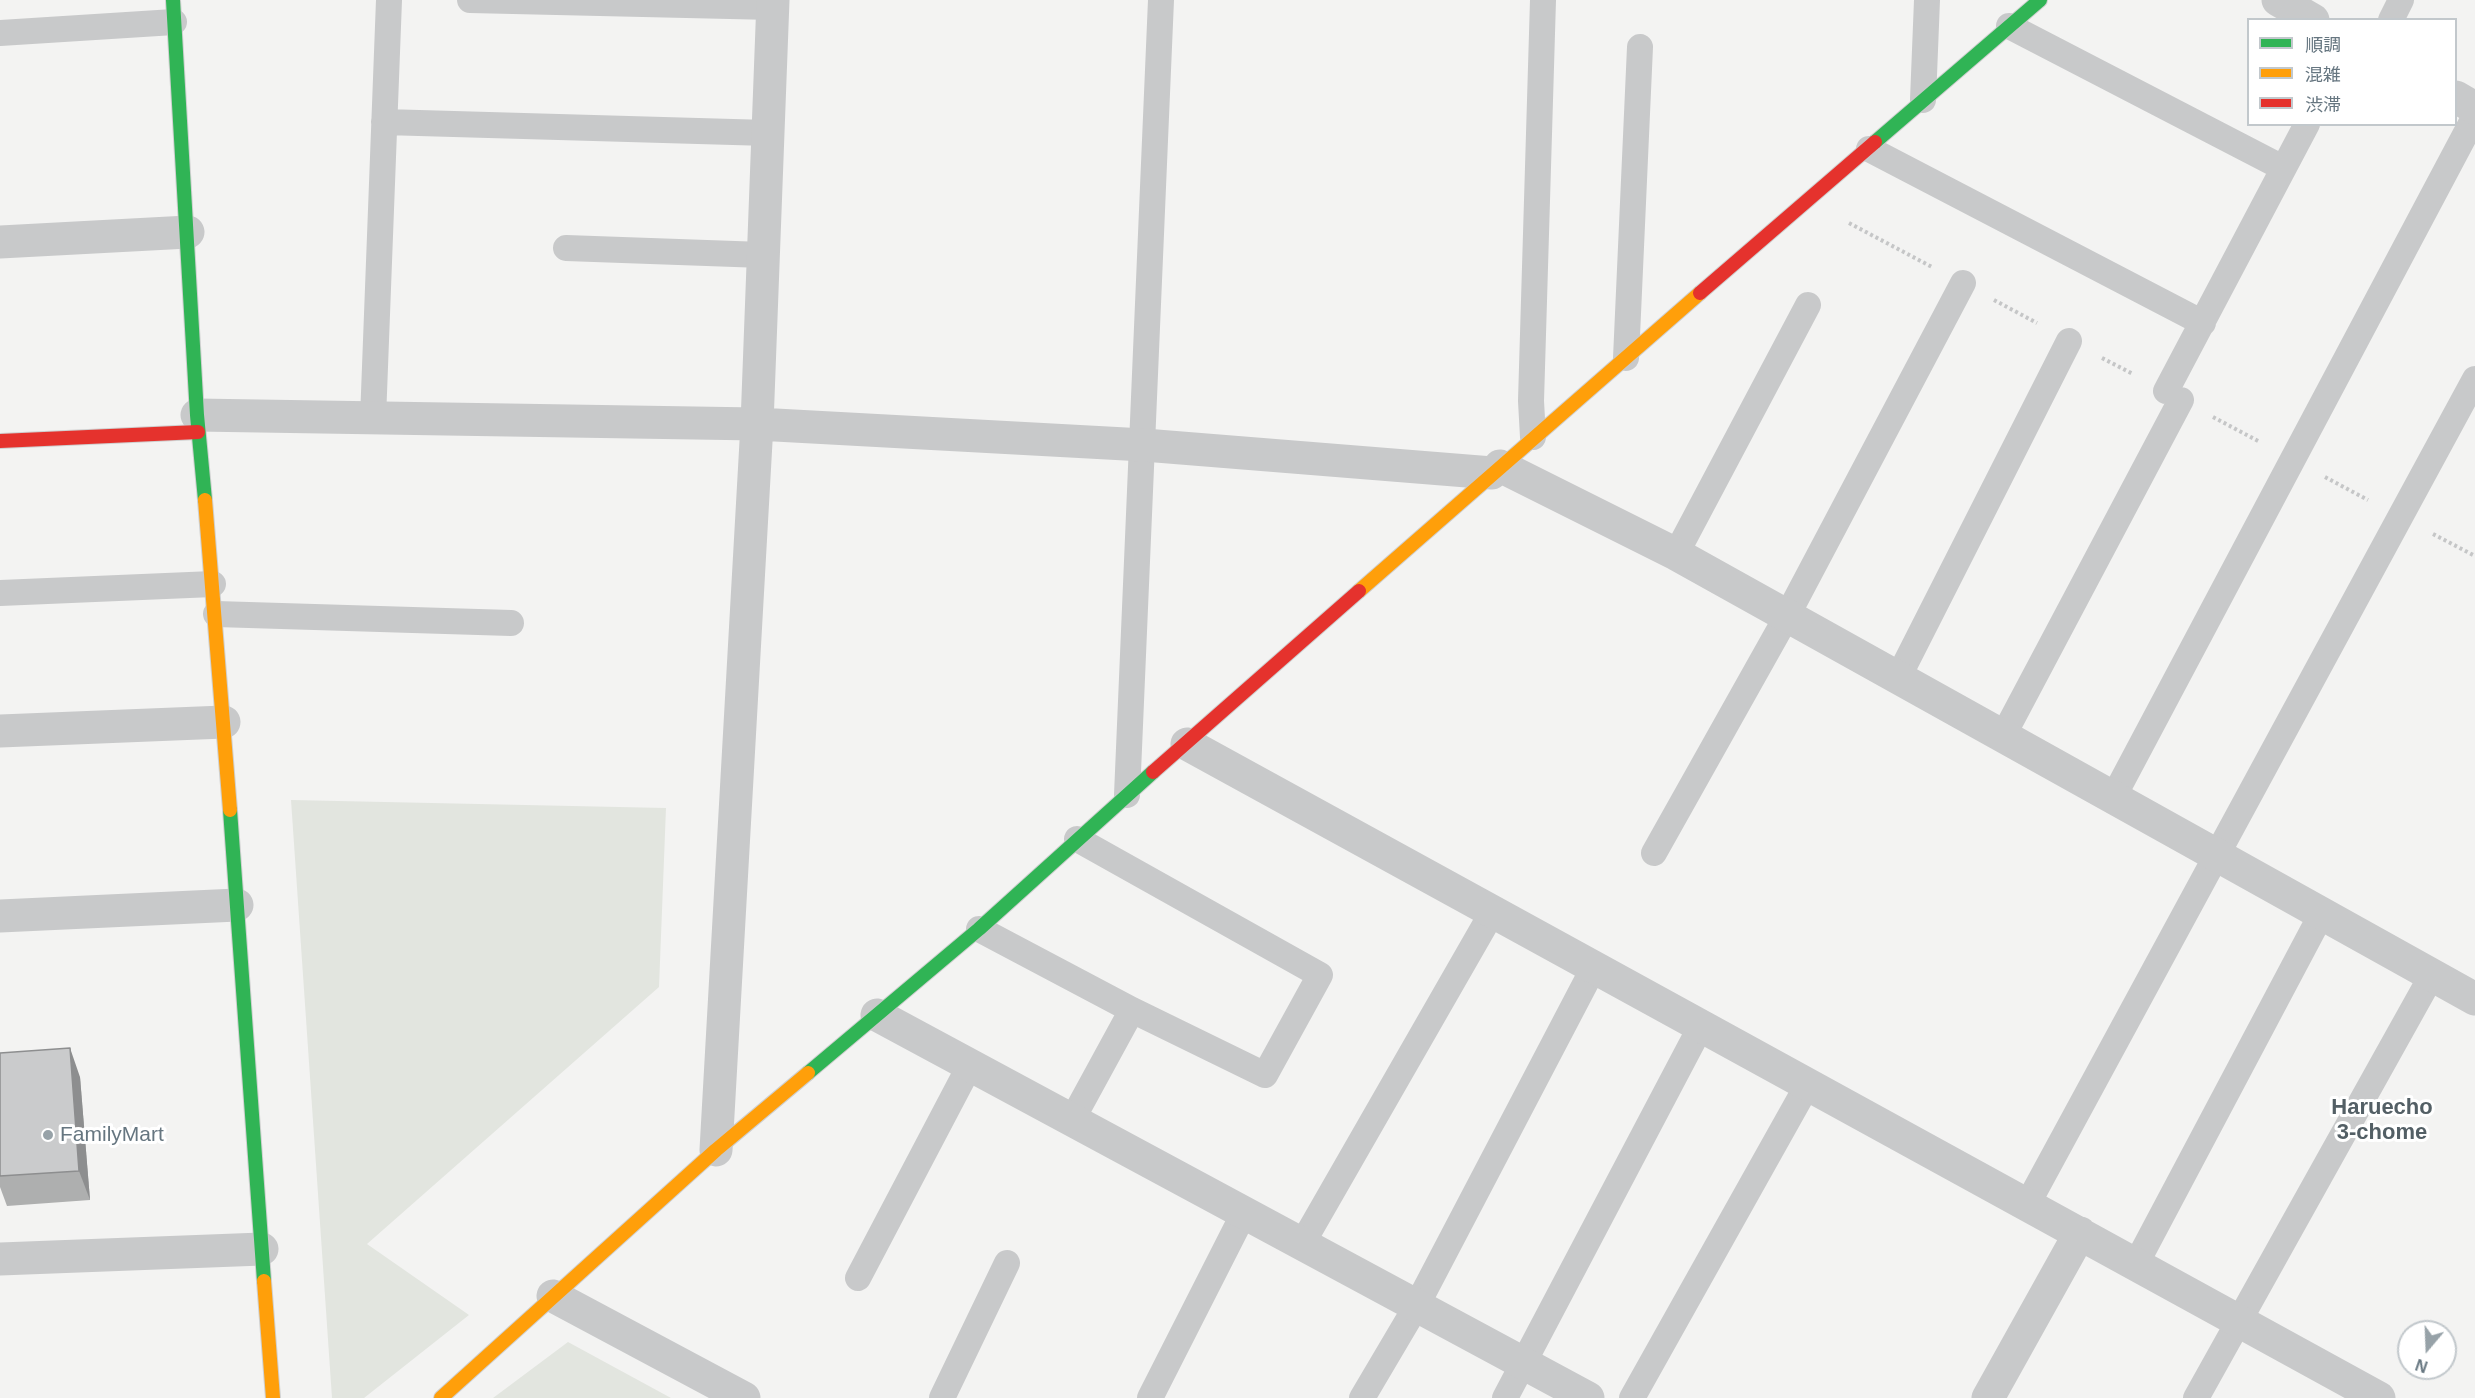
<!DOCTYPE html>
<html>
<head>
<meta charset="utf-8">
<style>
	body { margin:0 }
	#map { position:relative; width:2475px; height:1398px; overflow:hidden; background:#f3f3f2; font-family:Arial,"Noto Sans JP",sans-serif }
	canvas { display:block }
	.legend { position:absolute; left:2247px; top:18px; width:210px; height:108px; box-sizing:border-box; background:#fff; border:2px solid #c2c8cc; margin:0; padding:8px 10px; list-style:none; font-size:18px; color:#667680 }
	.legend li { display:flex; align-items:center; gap:12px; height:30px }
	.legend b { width:30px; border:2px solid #c2c8cc }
	.north { position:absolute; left:2397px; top:1320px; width:60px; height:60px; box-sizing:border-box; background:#fff; border:2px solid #c2c8cc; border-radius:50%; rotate:199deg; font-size:16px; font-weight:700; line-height:24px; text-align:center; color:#667680 }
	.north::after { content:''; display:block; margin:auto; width:21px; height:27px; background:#97a2a8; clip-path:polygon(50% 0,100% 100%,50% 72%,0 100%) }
</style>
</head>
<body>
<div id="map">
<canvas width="2475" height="1398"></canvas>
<ul class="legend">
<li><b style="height:8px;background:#30b455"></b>順調</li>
<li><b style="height:8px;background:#ff9f0a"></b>混雑</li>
<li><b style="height:8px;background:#e5322d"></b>渋滞</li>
</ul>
<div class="north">N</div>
</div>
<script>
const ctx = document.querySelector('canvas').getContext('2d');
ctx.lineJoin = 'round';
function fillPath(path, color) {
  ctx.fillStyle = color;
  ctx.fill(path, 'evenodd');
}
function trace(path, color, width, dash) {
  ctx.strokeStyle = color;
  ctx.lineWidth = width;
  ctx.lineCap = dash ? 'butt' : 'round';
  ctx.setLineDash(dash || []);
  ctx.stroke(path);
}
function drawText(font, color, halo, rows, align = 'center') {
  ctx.font = font + ' Arial,sans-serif';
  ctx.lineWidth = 6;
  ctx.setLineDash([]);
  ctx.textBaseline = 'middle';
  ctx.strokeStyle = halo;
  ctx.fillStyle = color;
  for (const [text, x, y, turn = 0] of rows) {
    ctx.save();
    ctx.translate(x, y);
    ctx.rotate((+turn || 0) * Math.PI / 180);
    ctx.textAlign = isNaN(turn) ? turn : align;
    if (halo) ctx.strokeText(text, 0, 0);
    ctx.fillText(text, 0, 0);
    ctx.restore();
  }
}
fillPath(new Path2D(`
	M291 800 666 808 659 987 367 1244 469 1315 364 1398H332Z
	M568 1342 671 1398H493Z`), '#e2e5df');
const fast = new Path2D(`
	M173 0 197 415 205 500
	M1875 142 2040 0
	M230 810 264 1281
	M808 1073 979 929 1153 772`);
const slow = new Path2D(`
	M205 500 230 810
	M1359 591 1700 293
	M264 1281 273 1398
	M441 1398 716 1150 808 1073`);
const jam = new Path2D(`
	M1700 293 1875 142
	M0 441 198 432
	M1153 772 1359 591`);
trace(fast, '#cfd0d0', 16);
trace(slow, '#cfd0d0', 16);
trace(jam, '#cfd0d0', 16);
trace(new Path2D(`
	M1849 223 1932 267
	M1994 300 2037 323
	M2102 358 2133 374
	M2213 417 2260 442
	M2325 477 2368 500
	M2433 534 2475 556`), '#c5c6c7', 4, [3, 3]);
trace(new Path2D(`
	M470 0 773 7
	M2391 20 2401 0
	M2009 26 2283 168
	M0 33 174 22
	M1923 100 1927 0
	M384 122 768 133
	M1869 149 2203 323
	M566 248 763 255
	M1626 358 1640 47
	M2166 391 2307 124
	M373 419 389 0
	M1533 437 1531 401 1543 0
	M1676 554 1808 305
	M0 593 213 584
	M216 614 511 623
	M1898 678 2069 341
	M2003 736 2181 400
	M1127 795 1161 0
	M2113 798 2475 116
	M1654 853 1787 616 1963 283
	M979 929 1132 1010 1265 1075 1320 975 1077 839
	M1072 1120 1132 1010
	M2027 1205 2475 379
	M1302 1244 1493 911
	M2136 1264 2322 913
	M858 1278 970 1065
	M942 1398 1007 1263
	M1150 1398 1244 1213
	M1362 1398 1417 1305 1594 967
	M1505 1398 1701 1026
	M1632 1398 1808 1084
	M2196 1398 2432 975`), '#c8c9ca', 26);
trace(new Path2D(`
	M2278 0 2313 20
	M2456 97 2475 108
	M0 242 188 232
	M197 415 757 424 1144 445 1492 473
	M1500 466 1676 554 2475 999
	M0 731 224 722
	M1187 744 2379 1398
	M0 916 237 905
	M877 1015 1588 1398
	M716 1150 757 424 773 0
	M0 1259 262 1249
	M553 1296 744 1398
	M1988 1398 2080 1233`), '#c8c9ca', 33);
trace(fast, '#30b455', 14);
trace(slow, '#ff9f0a', 14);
trace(jam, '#e5322d', 14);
fillPath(new Path2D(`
	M0 1053 80 1077 90 1200 7 1206 0 1187Z`), '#aeafaf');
fillPath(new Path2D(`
	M70 1048 80 1077 90 1200 79 1171Z`), '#8d8e8f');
const building = new Path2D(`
	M70 1048 79 1171 0 1176V1053Z`);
fillPath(building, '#cacbcc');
trace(building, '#8d8e8f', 1.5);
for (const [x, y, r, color] of [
	[48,1135,6,"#97a2a8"]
]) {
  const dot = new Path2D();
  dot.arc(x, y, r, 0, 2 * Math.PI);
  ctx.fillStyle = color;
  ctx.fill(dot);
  trace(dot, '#fff', 2);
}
drawText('21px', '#667680', '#fff', [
	["FamilyMart",60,1135]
], 'left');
drawText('bold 22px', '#535f65', '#fff', [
	["Haruecho",2382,1108],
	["3-chome",2382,1133]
]);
</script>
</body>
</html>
